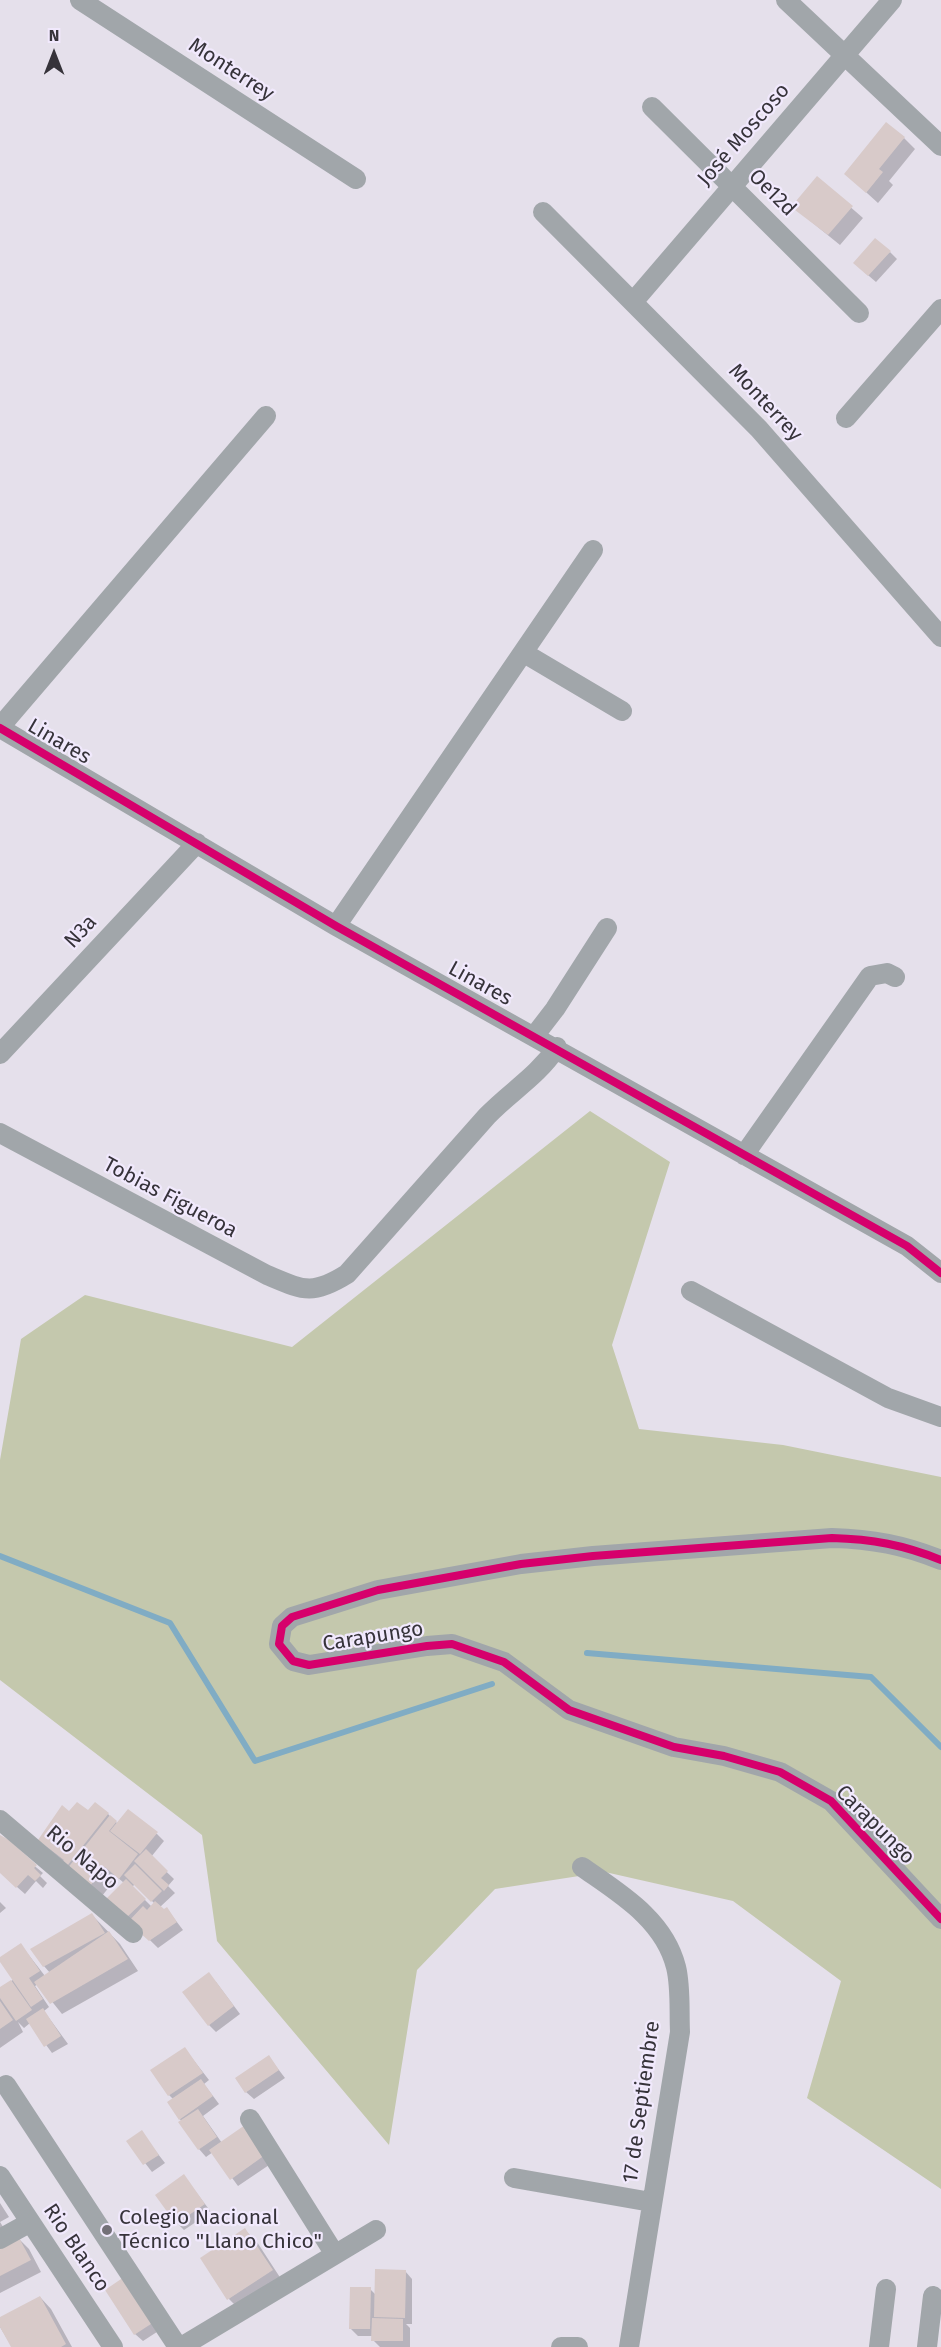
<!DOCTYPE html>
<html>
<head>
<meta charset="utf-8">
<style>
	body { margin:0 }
	#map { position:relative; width:941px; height:2347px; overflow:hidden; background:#e5e0eb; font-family:"Fira Sans",sans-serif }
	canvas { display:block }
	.north { position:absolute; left:24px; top:24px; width:60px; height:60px; -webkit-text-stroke:4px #f1e9fd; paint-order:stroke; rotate:0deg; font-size:16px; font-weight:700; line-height:24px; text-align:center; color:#36333a }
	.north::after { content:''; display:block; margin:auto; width:21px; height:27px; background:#36333a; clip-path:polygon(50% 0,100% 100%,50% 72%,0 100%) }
</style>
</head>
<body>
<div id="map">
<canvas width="941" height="2347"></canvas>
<div class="north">N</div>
</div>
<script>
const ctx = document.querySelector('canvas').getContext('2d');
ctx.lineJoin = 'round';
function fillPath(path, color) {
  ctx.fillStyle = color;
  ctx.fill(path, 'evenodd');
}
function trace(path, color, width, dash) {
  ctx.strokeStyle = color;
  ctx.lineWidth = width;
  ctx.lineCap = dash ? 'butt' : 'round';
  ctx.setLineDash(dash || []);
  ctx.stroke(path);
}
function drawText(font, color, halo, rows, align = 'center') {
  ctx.font = font + ' "Fira Sans",sans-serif';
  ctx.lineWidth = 4.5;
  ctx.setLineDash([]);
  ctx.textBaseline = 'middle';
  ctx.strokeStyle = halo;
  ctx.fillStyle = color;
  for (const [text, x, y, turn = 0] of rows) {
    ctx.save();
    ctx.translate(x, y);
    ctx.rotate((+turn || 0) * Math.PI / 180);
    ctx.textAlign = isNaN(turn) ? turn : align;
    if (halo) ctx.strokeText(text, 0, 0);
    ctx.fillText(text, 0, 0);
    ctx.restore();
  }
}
fillPath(new Path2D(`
	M590 1111 670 1162 612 1345 639 1429 783 1445 941 1477V2189L807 2098 841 1981 733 1901 605 1872 495 1889 417 1970 389 2145 217 1941 202 1835 0 1680V1460L21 1339 85 1295 292 1347Z`), '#c4c8ad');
fillPath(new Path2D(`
	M904 138 915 149 889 181 893 185 878 203 846 174Z
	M817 178 863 218 840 245 793 207Z
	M890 252 897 259 876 282 862 270Z
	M88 1812 108 1814 118 1824 157 1834 164 1841 151 1857 174 1879 168 1886 175 1893 160 1907 164 1911 167 1909 183 1930 158 1948 108 1899 124 1883 117 1877 102 1896 80 1880 40 1840 69 1814ZM135 1884 155 1904 152 1907 132 1887Z
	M0 1837 43 1873 40 1876 47 1883 43 1888 36 1881 25 1894 0 1872Z
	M0 1902 6 1908 0 1913Z
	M92 1915 120 1944 138 1971 62 2014 38 1984 35 1986 49 2007 44 2011 68 2044 52 2053 30 2023 24 2028 18 2022 23 2032 0 2048V1989L14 1979 0 1959 21 1945 45 1976 50 1973 44 1966Z
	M216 1982 240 2014 216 2032 209 2025Z
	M185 2049 209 2080 204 2084 219 2104 203 2116 222 2143 245 2127 272 2163 238 2186 213 2152 206 2157 199 2149 169 2102 173 2099 169 2095Z
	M269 2057 285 2078 254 2099 246 2092Z
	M141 2132 165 2163 152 2172 128 2141Z
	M184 2176 211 2212 184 2230 177 2223Z
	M0 2203 9 2217 0 2222Z
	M0 2222 12 2241 18 2238 29 2249 41 2272 0 2293Z
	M245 2230 257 2242 283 2282 240 2310 229 2299Z
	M405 2271 412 2279V2324H406L410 2328V2347H380L373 2340V2336H358L351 2329 370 2289 376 2295Z
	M131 2286 160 2330 143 2341 135 2334Z
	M40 2297 51 2309 72 2347H12L0 2327V2319Z`), '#0003');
trace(new Path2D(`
	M0 1556 170 1623 255 1761 492 1684
	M587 1653 871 1677 941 1747`), '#80acc4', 6);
fillPath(new Path2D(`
	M886 122 905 137 879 169 883 172 866 193 844 174Z
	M817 176 853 206 828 235 791 207Z
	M875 238 891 251 868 276 853 263Z
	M77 1802 88 1810 95 1802 109 1813 67 1866 62 1862 64 1860 38 1840 62 1805 69 1811Z
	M128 1809 158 1832 140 1854 110 1831Z
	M110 1815 117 1821 109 1831 138 1854 119 1879 105 1867 90 1886 67 1869Z
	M0 1835 9 1840 37 1865 34 1868 41 1875 35 1881 28 1875 16 1888 0 1873Z
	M146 1849 168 1871 161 1878 169 1885 164 1891 134 1861Z
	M135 1864 162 1891 151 1902 124 1875Z
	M126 1879 146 1899 126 1918 106 1899Z
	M155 1901 164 1909 167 1907 177 1922 149 1941 128 1922 143 1906 147 1910Z
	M92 1913 105 1933 43 1967 30 1949Z
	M109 1931 128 1959 50 2004 34 1982Z
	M21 1943 40 1971 29 1978 43 1999 31 2007 0 1962V1957Z
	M209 1972 234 2006 208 2026 182 1992Z
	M11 1980 32 2010 16 2021 0 1998V1987Z
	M0 2001 13 2020 0 2029Z
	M43 2008 61 2036 44 2047 26 2019Z
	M185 2047 203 2073 168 2096 150 2070Z
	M269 2055 279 2070 245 2093 235 2078Z
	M201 2079 213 2096 179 2120 167 2102Z
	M198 2109 217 2137 198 2150 178 2122Z
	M245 2125 265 2155 230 2180 209 2150Z
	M142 2130 159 2155 143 2165 126 2141Z
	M184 2174 205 2204 176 2224 155 2195Z
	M245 2228 273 2270 227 2300 200 2258Z
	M18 2236 31 2260 0 2276V2246Z
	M375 2269 406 2270 405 2318 374 2317Z
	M124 2277 154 2322 134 2335 105 2290Z
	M350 2287H371L370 2329H349Z
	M40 2296 66 2344 61 2347H11L0 2327V2317Z
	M372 2318 403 2319V2341H371Z`), '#d8cac9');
trace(new Path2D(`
	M80 0 356 179
	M786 0 941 146
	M652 107 859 313
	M543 212 759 429 941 637
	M633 302 892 0
	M846 418 941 309
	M524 653 622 711
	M0 727 266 416
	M0 728 336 926 907 1246 941 1273
	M336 926 593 550
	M535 1035 555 1009 607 928
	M0 1054 197 843
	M0 1133 267 1275C303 1290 312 1296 347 1274L487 1116C511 1091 537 1077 557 1047
	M744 1155 870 976 887 973 895 977
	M691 1291 888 1398 941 1417
	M941 1560C904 1545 872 1539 832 1538L593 1556 521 1564 378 1590 292 1617 282 1626 279 1644 293 1661 309 1665 427 1646 452 1644 504 1662 569 1710 674 1747 724 1756 780 1772 831 1801 941 1919
	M0 1820 133 1933
	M582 1867C619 1893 664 1919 676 1967 681 1987 679 2011 680 2032L629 2347
	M6 2085 178 2347
	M250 2119 334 2253
	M0 2176 113 2347
	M514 2178 651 2202
	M0 2239 29 2223
	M181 2347 376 2230
	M561 2347H578
	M879 2347 886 2289
	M927 2347 933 2296`), '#a1a6aa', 20);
trace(new Path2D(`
	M0 728 336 926 907 1246 941 1273
	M941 1560C904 1545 872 1539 832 1538L593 1556 521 1564 378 1590 292 1617 282 1626 279 1644 293 1661 309 1665 427 1646 452 1644 504 1662 569 1710 674 1747 724 1756 780 1772 831 1801 941 1919`), '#d6006c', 8);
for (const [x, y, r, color] of [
	[107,2230,6,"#737078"]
]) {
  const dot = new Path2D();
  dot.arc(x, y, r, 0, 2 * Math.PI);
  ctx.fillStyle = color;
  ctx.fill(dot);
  trace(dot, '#f1e9fd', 2);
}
drawText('21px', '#36333a', '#f1e9fd', [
	["Monterrey",231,70,33],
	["José Moscoso",744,135,-49],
	["Oe12d",772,193,45],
	["Monterrey",765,403,47],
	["Linares",59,742,30],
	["N3a",81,932,-47],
	["Linares",480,984,29],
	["Tobias Figueroa",170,1198,28],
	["Carapungo",373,1637,-9],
	["Carapungo",875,1825,45],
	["Rio Napo",82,1858,40],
	["17 de Septiembre",642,2102,-82],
	["Rio Blanco",76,2248,56]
]);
drawText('21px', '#36333a', '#f1e9fd', [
	["Colegio Nacional",119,2218],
	["Técnico \"Llano Chico\"",119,2242]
], 'left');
</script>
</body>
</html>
